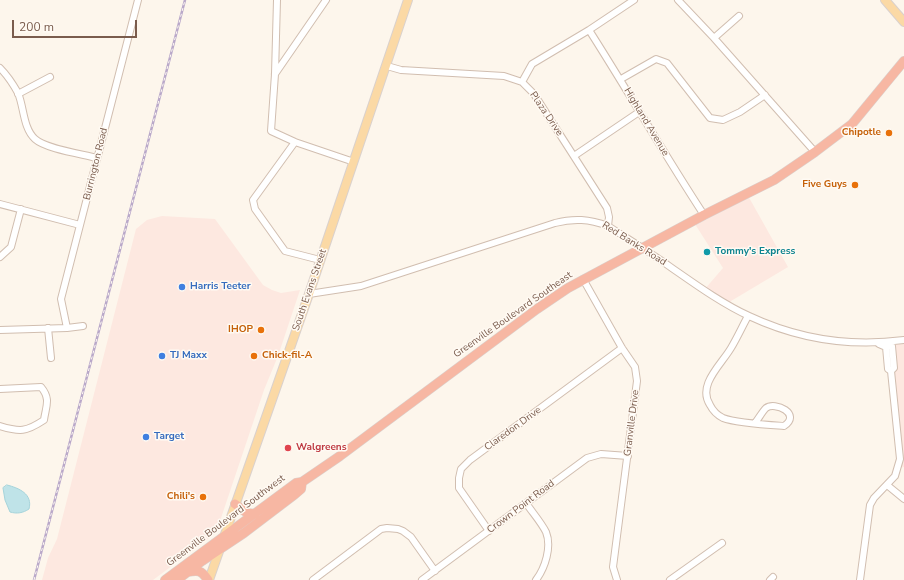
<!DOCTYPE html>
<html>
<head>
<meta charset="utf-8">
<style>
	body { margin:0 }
	#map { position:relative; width:904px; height:580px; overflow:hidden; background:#fdf6ec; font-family:"Nunito Sans",sans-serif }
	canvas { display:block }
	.scale { position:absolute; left:12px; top:20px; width:125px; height:18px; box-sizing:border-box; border:2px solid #7a5c4d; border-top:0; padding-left:5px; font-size:12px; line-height:14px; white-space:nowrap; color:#7a5c4d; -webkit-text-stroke:3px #fffaf3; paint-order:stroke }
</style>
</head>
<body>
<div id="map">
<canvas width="904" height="580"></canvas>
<div class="scale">200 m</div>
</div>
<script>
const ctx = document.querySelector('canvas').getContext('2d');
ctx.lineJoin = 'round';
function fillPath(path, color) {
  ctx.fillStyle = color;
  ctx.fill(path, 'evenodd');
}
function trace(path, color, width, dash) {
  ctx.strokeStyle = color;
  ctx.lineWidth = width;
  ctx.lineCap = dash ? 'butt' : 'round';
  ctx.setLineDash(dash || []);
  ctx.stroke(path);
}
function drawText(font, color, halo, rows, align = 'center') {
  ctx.font = font + ' "Nunito Sans",sans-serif';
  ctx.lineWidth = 3;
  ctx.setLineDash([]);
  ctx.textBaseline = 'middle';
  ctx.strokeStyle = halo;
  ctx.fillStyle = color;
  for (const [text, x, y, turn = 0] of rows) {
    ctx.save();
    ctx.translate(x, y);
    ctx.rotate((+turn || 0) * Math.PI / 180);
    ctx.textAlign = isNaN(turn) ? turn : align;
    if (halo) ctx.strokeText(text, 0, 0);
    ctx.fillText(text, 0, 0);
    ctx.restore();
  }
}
fillPath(new Path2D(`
	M747 194 788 267 731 301 728 305 704 290 723 268 693 221Z
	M162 216 215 219 263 285 272 290 281 293 300 290 278 356 264 390 216 533 153 580H42L48 558 57 539 136 229 147 220Z
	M904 340V467L898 468 891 371 892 341Z`), '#fde8e0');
const water = new Path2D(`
	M7 485C19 488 33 494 29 509 23 513 17 514 10 512L5 500 3 488Z`);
fillPath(water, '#bfe3e8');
trace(water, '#a5d3da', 1);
const minor = new Path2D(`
	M277 0 275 74 271 131 295 142 354 162
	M678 0 714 38 815 152
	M589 30C628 91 664 154 704 215
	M714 38 739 16
	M387 66 401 70 504 76 522 82 534 94 607 208 609 217 608 226
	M0 68C7 75 13 84 18 93 24 107 23 128 35 139 46 149 82 154 97 158
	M275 74 326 0
	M621 79 656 59 667 63 710 118 723 120 740 112 765 95
	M522 82 532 64 589 30 634 0
	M18 94 50 77
	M295 142 253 200 255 209 285 251 320 260
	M574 156 639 112
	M0 204 80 225
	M0 257 11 247 21 209
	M583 279 622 348 635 367 637 381 613 567 617 580
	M309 294 361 286 555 223C574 218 589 219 608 226 628 239 649 252 669 266 695 284 721 303 749 316 798 339 851 347 904 340
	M748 316C742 327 737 338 731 348 721 365 697 385 710 405 713 411 717 415 723 418 736 423 769 425 784 426 802 414 775 401 766 408 762 412 759 418 755 423
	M48 328 51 358
	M67 328 61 299 138 0
	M0 330 67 328 83 326
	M883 344 892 346 894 368 891 371
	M0 389 41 387C51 399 46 406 44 420 26 432 20 432 0 426
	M887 485 904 499
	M526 503C532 512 541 522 546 532 552 547 545 568 536 580
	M489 531 459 488V478L461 469 470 460 622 348
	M313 580 381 529 387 528 398 529 403 531 411 537 435 571
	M422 580 587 458 601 454 628 456
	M670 580 722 543
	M770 580 773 577
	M860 580 870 505 874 498 895 476 900 459 891 371 888 369 886 347 879 344`);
const major = new Path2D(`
	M885 0 904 22
	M209 580 309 294 408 0`);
const highway = new Path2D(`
	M235 504 247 513 255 514
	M187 572C199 570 201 570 208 580
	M165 580 296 483 302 482 340 456 537 309 568 288 704 215 774 180 815 152 852 124 904 61
	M177 580 202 561 244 533 294 495 301 489 302 482`);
trace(minor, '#d1beb0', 8);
trace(major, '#dad1cd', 10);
trace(highway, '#dad1cd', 10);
trace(minor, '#fff', 6);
trace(major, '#fbd9a5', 8);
trace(highway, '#f7b7a3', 9);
const rail = new Path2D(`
	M34 580 185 0`);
trace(rail, '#b9a8c9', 2.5);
trace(rail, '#fffaf3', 1, [3]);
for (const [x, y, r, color] of [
	[889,133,4,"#e8710a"],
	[855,185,4,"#e8710a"],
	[707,252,4,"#0f9aa8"],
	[182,287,4,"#3f7fe0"],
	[261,330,4,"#e8710a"],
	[162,356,4,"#3f7fe0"],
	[254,356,4,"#e8710a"],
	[146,437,4,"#3f7fe0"],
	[288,448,4,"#e0444e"],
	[203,497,4,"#e8710a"]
]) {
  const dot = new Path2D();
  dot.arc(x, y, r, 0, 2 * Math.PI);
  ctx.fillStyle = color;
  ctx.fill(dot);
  trace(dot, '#fffaf3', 1.5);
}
drawText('10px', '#7a5c4d', '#fffaf3', [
	["Plaza Drive",546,114,56],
	["Highland Avenue",646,122,59],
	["Burrington Road",96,164,-76],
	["Red Banks Road",634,244,32],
	["South Evans Street",310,290,-71],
	["Greenville Boulevard Southeast",513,315,-35],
	["Granville Drive",632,423,-83],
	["Claredon Drive",513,429,-36],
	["Crown Point Road",521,507,-37],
	["Greenville Boulevard Southwest",226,521,-37]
]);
drawText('bold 10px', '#c56008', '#fffaf3', [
	["Chipotle",881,133],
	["Five Guys",847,185],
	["IHOP",253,330],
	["Chick-fil-A",262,356,"left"],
	["Chili's",195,497]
], 'right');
drawText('bold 10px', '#0d838f', '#fffaf3', [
	["Tommy's Express",715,252]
], 'left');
drawText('bold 10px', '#366cbe', '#fffaf3', [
	["Harris Teeter",190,287],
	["TJ Maxx",170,356],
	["Target",154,437]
], 'left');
drawText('bold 10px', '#be3a42', '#fffaf3', [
	["Walgreens",296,448]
], 'left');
</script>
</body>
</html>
